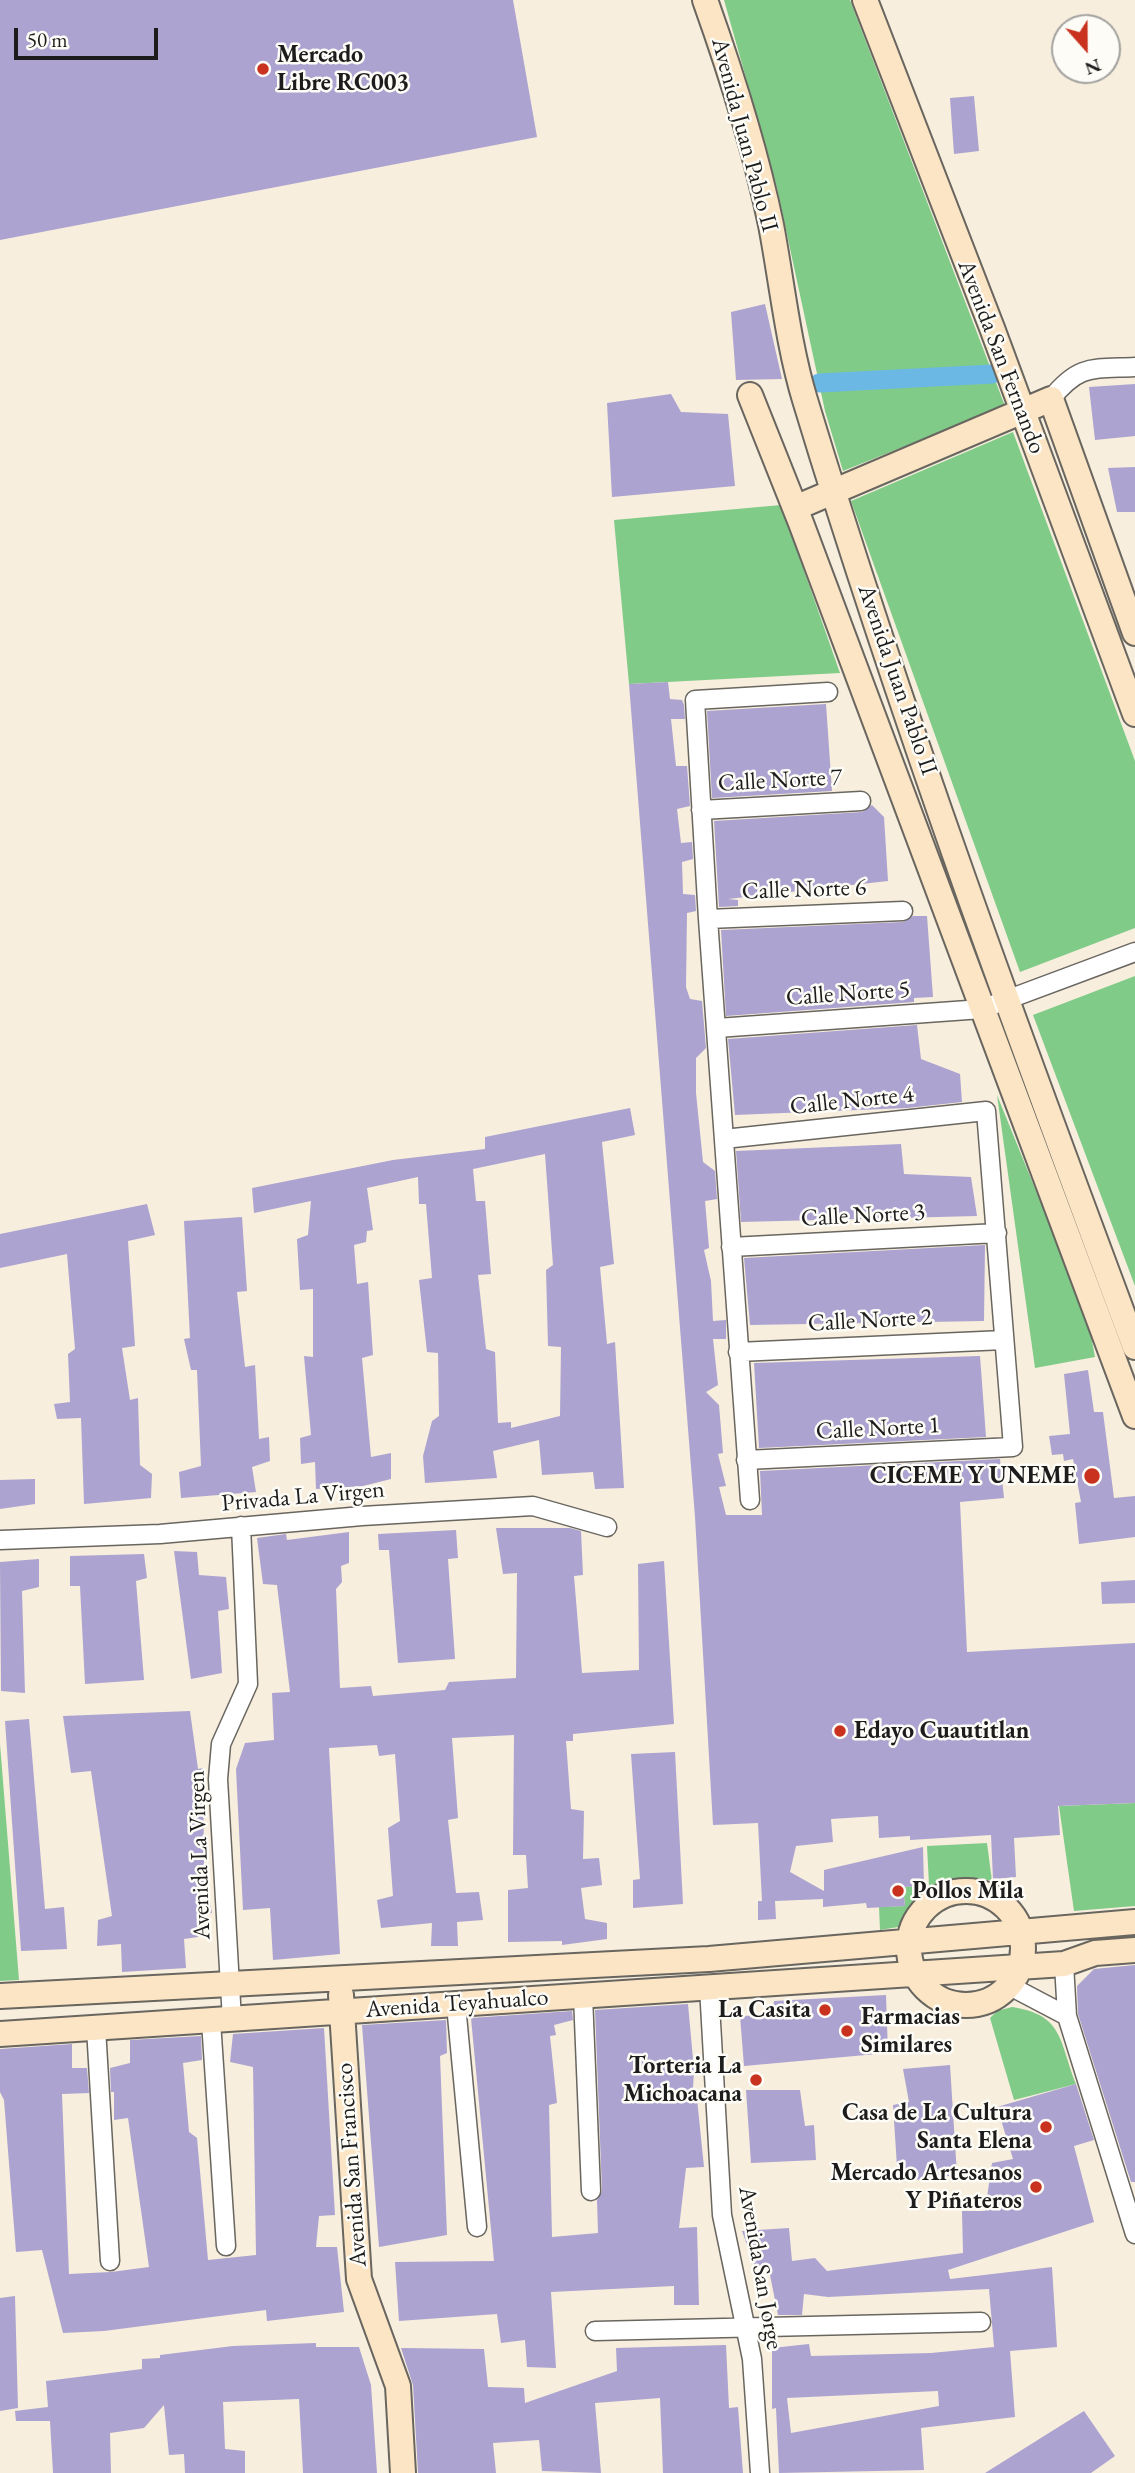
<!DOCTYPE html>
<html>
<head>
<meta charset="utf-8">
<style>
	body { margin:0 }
	#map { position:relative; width:1135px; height:2473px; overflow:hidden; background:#f7eedd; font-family:"EB Garamond",serif }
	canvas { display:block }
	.north { position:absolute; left:1051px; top:14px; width:70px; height:70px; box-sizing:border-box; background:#fdfcf7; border:2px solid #a3a29f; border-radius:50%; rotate:159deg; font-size:19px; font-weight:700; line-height:28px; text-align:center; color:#1c1c1c }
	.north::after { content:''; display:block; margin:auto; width:24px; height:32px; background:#c8321e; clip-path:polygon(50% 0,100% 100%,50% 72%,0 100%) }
	.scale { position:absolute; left:14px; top:28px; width:144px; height:32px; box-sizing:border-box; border:4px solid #1c1c1c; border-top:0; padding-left:9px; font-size:21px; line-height:24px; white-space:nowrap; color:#1c1c1c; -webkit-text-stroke:5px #fdfcf7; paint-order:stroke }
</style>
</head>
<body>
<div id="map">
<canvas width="1135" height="2473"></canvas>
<div class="north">N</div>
<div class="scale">50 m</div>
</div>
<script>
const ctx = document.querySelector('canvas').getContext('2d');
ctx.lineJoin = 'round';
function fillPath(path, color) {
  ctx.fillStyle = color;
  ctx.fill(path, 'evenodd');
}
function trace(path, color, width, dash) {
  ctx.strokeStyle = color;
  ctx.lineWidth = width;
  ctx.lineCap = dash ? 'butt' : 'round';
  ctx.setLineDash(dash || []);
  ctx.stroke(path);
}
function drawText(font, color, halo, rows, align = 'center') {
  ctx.font = font + ' "EB Garamond",serif';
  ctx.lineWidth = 5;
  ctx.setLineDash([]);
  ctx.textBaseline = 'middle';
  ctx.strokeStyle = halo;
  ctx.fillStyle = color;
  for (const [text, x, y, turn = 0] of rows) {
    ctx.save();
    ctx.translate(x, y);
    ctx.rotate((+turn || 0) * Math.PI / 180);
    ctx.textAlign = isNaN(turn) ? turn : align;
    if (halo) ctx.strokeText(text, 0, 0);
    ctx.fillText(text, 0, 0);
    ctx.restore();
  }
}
fillPath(new Path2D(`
	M724 0H850L1005 406 843 471 825 411 777 188Z
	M1013 432 1135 761V928L1020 972 851 501Z
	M781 505 840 673 629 684 614 520Z
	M1135 976V1286L1033 1015Z
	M997 1095 1088 1319 1095 1357 1035 1368Z
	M0 1744 19 1980 0 1981Z
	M1135 1803V1906L1074 1911 1059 1806Z
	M987 1843 992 1881C957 1871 917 1885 910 1925L880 1930 879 1907 905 1906 903 1887 929 1885 927 1846Z
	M1012 2007C1064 2015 1059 2041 1076 2084L1014 2100 990 2018 997 2011Z`), '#81cb89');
trace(new Path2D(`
	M841 382 819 383 993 374`), '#6bb8e5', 19);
fillPath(new Path2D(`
	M0 0H513L537 137 0 240Z
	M974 96 979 151 954 154 950 98Z
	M765 304 782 379 736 380 731 312Z
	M1135 384V436L1095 440 1089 387Z
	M671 394 681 412 728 414 735 486 612 497 607 403Z
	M1135 467V512H1117L1108 468Z
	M668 682 670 699 682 700 684 705 685 719H671L676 766H687L690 806 677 809 681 843 692 842 693 859 682 862 683 894 695 895 696 911 687 913 686 987 690 999 702 1001 706 1048 696 1058V1093L703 1162 715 1171 717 1199 705 1201 709 1248 704 1250 711 1281 713 1321 726 1320V1339H713L718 1385 706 1392 719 1405 723 1453 718 1454 726 1486 719 1487 726 1515H762L760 1471 1000 1459 1004 1498 960 1502 967 1652 1135 1643V1803L1058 1806 1060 1835 1014 1838 1016 1877 993 1879 991 1835 910 1840V1836L879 1838 878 1816 831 1819 833 1842 796 1846 790 1872 824 1891V1870L923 1847 924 1886 903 1887 905 1906 867 1908 866 1903 823 1907V1899L775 1901 776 1919 758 1920V1901H762L758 1823 713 1825 695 1517 629 684Z
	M826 704 832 791 712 798 707 711Z
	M872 805 884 817 888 881 728 899 738 900V906L719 907 714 821 862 812Z
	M913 916H927L933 997 914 998V1002L726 1016 721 930 903 922Z
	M917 1025 921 1059 960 1074 962 1102 907 1108 735 1115 728 1039Z
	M630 1108 635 1135 602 1142 614 1264 600 1267 607 1344 615 1342 624 1488 595 1489 593 1472 542 1475 539 1440 493 1451 497 1478 425 1483 423 1456 432 1421 439 1416 438 1353 427 1352 419 1280 432 1278 426 1204H419L418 1177 367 1188 373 1230 367 1231 366 1242 354 1245 357 1284 368 1282 373 1355 362 1358 371 1457 391 1453V1479L363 1486 316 1489 315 1462 301 1464 300 1438 311 1435 304 1356 313 1357V1289L300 1290 297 1239 308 1235 311 1201 254 1213 252 1188 393 1160 485 1149V1137ZM545 1154 553 1265 546 1270 548 1346 561 1347 560 1416 511 1428V1422L498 1423 495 1352 486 1349 478 1275 491 1274 485 1201H476L473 1169Z
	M901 1144 904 1174 971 1177 977 1216 741 1222 736 1151Z
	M147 1204 155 1235 128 1241 135 1346 122 1348 130 1400 138 1398 140 1465 152 1474 151 1498 84 1504 81 1418 57 1419 54 1404 70 1402 68 1354 75 1349 67 1254 0 1268V1234Z
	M242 1217 247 1291 237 1292 245 1367 255 1365 259 1439 269 1437 270 1461 252 1467 256 1492 181 1498 179 1472 201 1466 197 1370H191L184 1339 190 1338 184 1221Z
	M985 1245 984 1321 750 1325 744 1258Z
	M980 1356 986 1437 759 1448 754 1363Z
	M1088 1370 1094 1412H1103L1114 1498 1135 1496V1537L1079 1544 1075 1503 1081 1502 1073 1459 1064 1461 1063 1454 1052 1455 1049 1436 1070 1434 1064 1374Z
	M35 1479V1504L0 1509V1480Z
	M496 1528H570L581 1531 583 1575 574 1576 582 1673 639 1670 638 1564 664 1561 674 1724 573 1734V1741H566L571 1809 584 1811 583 1859 599 1858 602 1885 581 1888 585 1919 607 1923V1939L562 1945V1941L508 1942V1890L528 1888 526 1855H513L514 1735 452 1738 458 1818 448 1820 456 1893 479 1892 483 1920 457 1922 458 1946H431L432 1923 381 1928 377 1900 393 1896 388 1828 400 1821 395 1754 379 1756 377 1745 329 1748 340 1954 273 1960 270 1908 243 1910 236 1769 245 1743 274 1740 272 1693 290 1692 277 1585 263 1584 257 1538 286 1534 287 1540 349 1532V1563L341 1566 342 1582 336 1589 340 1688 371 1686 373 1696 445 1690 449 1682 516 1678 517 1573 503 1574Z
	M456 1530 458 1558 448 1559 455 1659 398 1663 389 1550H379L378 1534Z
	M174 1551 197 1552 199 1575 226 1577 229 1609 218 1611 222 1673 191 1679Z
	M144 1554 147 1578 136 1581 144 1680 85 1684 80 1586H70V1556Z
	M39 1559V1587L22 1591 25 1693 1 1691 0 1562Z
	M1135 1580V1603L1102 1604 1101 1582Z
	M190 1711 198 1769 203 1768 204 1865 212 1913 197 1916 198 1937 184 1939 186 1968 122 1972 121 1944 97 1946 98 1920 112 1916 91 1771 71 1773 63 1716Z
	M29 1719 45 1909 64 1907 67 1949 21 1951 5 1721Z
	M675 1752 683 1904 633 1908V1880L640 1879 631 1754Z
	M1135 1965V2182H1131L1078 2014 1077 1986 1094 1969Z
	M886 1995 888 2053 744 2066 740 2016 772 2015 774 2001Z
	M688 2004 694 2070 693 2089H696L704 2167 686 2168 679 2228 697 2227 699 2305H674V2286L551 2292 556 2368 527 2367 525 2340 501 2343 497 2314 399 2321 395 2262 494 2261 471 2018 572 2011 573 2020 554 2025 556 2035 550 2036 557 2103 549 2105 552 2237 598 2233 597 2200 602 2191 595 2010Z
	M446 2020 447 2053 440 2056 447 2235 379 2247 362 2025Z
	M324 2028 335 2215 319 2216 316 2247H337L344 2312 267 2321 266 2310 104 2331 63 2333 42 2250 16 2252 4 2100 0 2092V2049L72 2044V2068H87L89 2093 62 2094 69 2274 111 2272 149 2267 128 2118 114 2120V2092H111L110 2068 130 2063V2040L201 2036 202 2060 183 2063 189 2132 197 2138 208 2260 256 2255 253 2067 230 2062 233 2034Z
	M950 2065 957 2175 898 2182 893 2105 909 2102 903 2069Z
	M1076 2084 1094 2140 1074 2146 1094 2222 948 2270 950 2279 1052 2267 1057 2347 1010 2351 1015 2417 921 2428 924 2470 779 2473 776 2408 772 2409V2348L809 2344 811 2356 931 2353 994 2347 989 2289 828 2297 804 2294 802 2315H778L768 2265 755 2267 742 2231 789 2228 792 2261 815 2258 827 2271 963 2253 962 2211H985L992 2163 1013 2159 997 2107ZM938 2391 939 2406 791 2433 787 2398Z
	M746 2090H800L805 2126 814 2125 816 2160 751 2163Z
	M15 2296 18 2408 0 2411V2298Z
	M316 2343V2347H359L371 2385 377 2473H303L299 2399 223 2402 225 2449 245 2451V2473H185L184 2454 169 2455 164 2405 144 2428 110 2433 111 2473H53L50 2421H16L15 2411 48 2407 46 2381 142 2369V2359L160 2358V2355L233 2346Z
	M726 2345 729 2408 738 2407 743 2473H663L660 2398 595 2403 601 2473 542 2471 539 2440 493 2443 496 2473H418L413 2385 401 2348 484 2349 488 2387 524 2388 525 2403 617 2371 616 2348Z
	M1084 2411 1115 2456 1091 2473H985Z`), '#aca3d0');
const street = new Path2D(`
	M1051 399C1079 364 1092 369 1135 367
	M701 810 861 801
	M708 919 903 911
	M717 1028 982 1009 1135 952
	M724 1139 986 1111 1013 1447 746 1460
	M731 1247 997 1233
	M738 1352 1004 1340
	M750 1500 708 919 695 700 828 692
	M0 1540 160 1534 362 1516 533 1506 607 1527
	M1064 1964 1067 2016 1135 2234
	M1008 1985 1067 2016
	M709 1987 722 2215 752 2359 760 2473
	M583 1996 591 2191
	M456 2005 477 2227
	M232 2020 218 1779 221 1744 248 1684 241 1526
	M211 2021 226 2246
	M96 2028 110 2261
	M595 2331 981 2322`);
const secondary = new Path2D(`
	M705 0C730 70 756 152 771 225 782 283 788 344 805 400 902 720 1018 1034 1135 1347
	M865 0 992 328 1135 714
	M750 395 801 523 1135 1416
	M795 508 1051 399 1135 633
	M909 1948a57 57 0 1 1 114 0a57 57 0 1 1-114 0Z
	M341 1995 359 2279 398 2386 403 2473
	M0 1996 709 1959 1135 1922
	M0 2034 1064 1964 1095 1953 1135 1950`);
trace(street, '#696660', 21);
trace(secondary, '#696660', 28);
trace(street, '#fff', 18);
trace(secondary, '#fce5c4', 24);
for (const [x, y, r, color] of [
	[263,69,7,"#c8321e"],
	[1092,1476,9,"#c8321e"],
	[840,1731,7,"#c8321e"],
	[898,1891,7,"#c8321e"],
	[825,2010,7,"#c8321e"],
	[847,2031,7,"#c8321e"],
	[756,2080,7,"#c8321e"],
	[1046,2127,7,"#c8321e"],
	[1036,2187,7,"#c8321e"]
]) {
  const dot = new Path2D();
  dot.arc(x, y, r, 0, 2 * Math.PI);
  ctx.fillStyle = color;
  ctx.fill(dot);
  trace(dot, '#fdfcf7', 2.5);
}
drawText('bold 24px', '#1c1c1c', '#fdfcf7', [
	["Mercado",277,55,"left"],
	["Libre RC003",277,83,"left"],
	["CICEME Y UNEME",1076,1476],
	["Edayo Cuautitlan",854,1731,"left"],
	["Pollos Mila",912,1891,"left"],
	["La Casita",811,2010],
	["Farmacias",861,2017,"left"],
	["Similares",861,2045,"left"],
	["Torteria La",742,2066],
	["Michoacana",742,2094],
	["Casa de La Cultura",1032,2113],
	["Santa Elena",1032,2141],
	["Mercado Artesanos",1022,2173],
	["Y Piñateros",1022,2201]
], 'right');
drawText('24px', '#1c1c1c', '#fdfcf7', [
	["Avenida Juan Pablo II",744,135,75],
	["Avenida San Fernando",1001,357,69],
	["Avenida Juan Pablo II",897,680,71],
	["Calle Norte 7",780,781,-3],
	["Calle Norte 6",804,890,-2],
	["Calle Norte 5",848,994,-4],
	["Calle Norte 4",852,1101,-6],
	["Calle Norte 3",863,1216,-3],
	["Calle Norte 2",870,1321,-3],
	["Calle Norte 1",878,1429,-3],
	["Privada La Virgen",303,1497,-5],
	["Avenida La Virgen",200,1855,-92],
	["Avenida Teyahualco",457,2004,-4],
	["Avenida San Francisco",352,2165,-94],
	["Avenida San Jorge",760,2268,80]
]);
</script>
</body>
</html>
